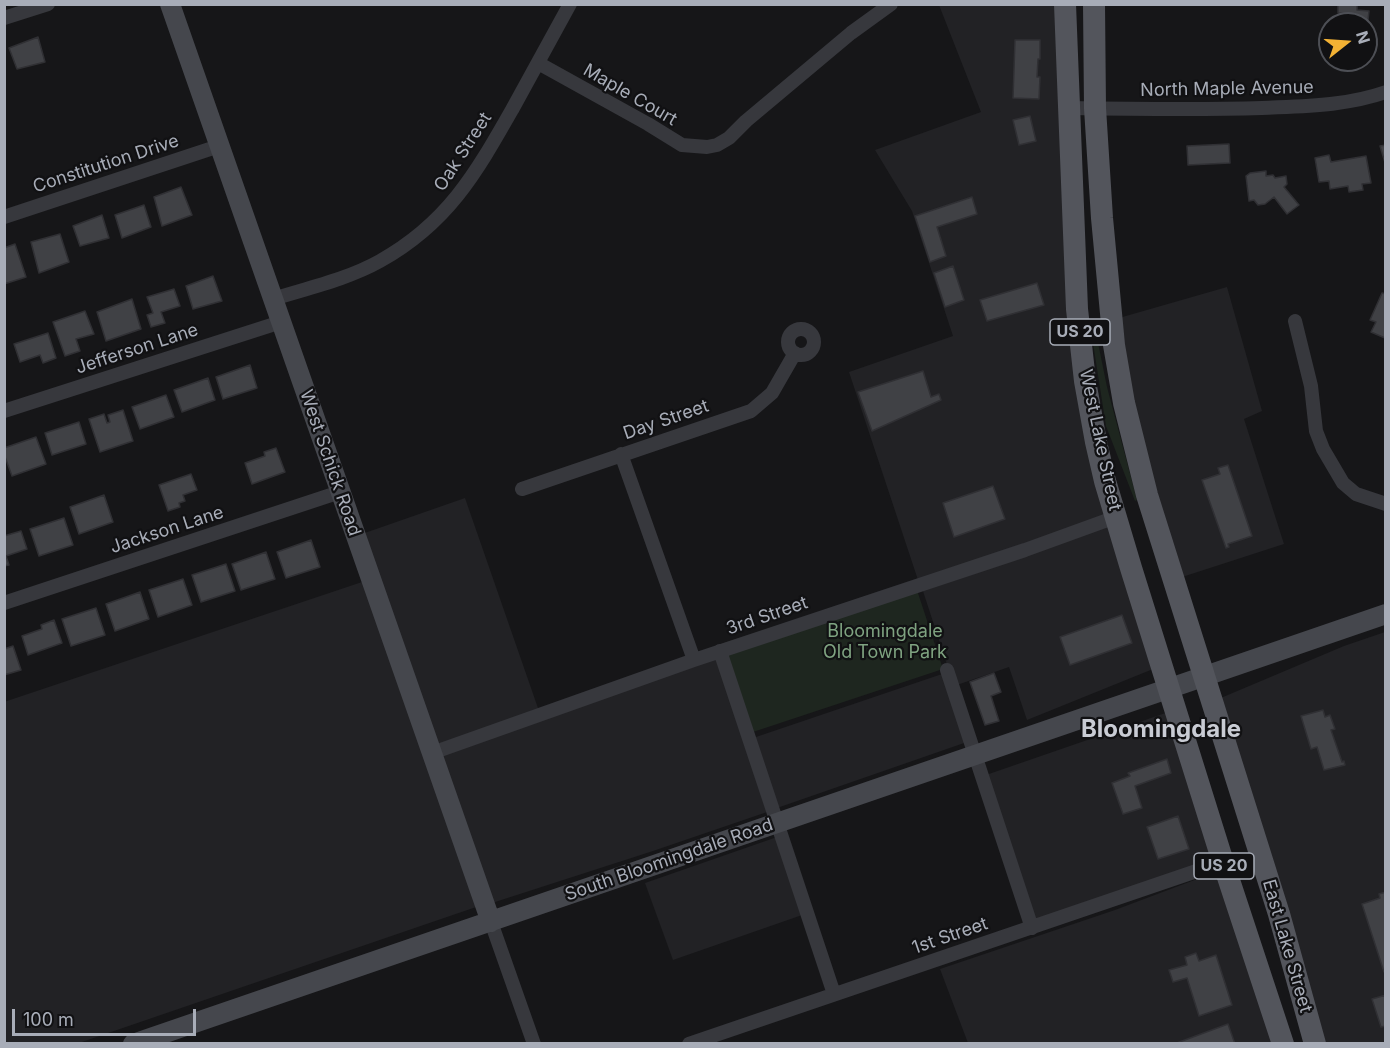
<!DOCTYPE html>
<html>
<head>
<meta charset="utf-8">
<style>
	body { margin:0 }
	#map { position:relative; width:1390px; height:1048px; overflow:hidden; background:#161618; font-family:Inter,sans-serif }
	canvas { display:block }
	.frame { position:absolute; inset:0; border:6px solid #a8adb8; pointer-events:none }
	.north { position:absolute; left:1318px; top:12px; width:60px; height:60px; box-sizing:border-box; background:#111113; border:2px solid #4d4f55; border-radius:50%; rotate:73deg; font-size:16px; font-weight:700; line-height:24px; text-align:center; color:#a8adb8 }
	.north::after { content:''; display:block; margin:auto; width:21px; height:27px; background:#f2b134; clip-path:polygon(50% 0,100% 100%,50% 72%,0 100%) }
	.scale { position:absolute; left:12px; top:1009px; width:184px; height:27px; box-sizing:border-box; border:3px solid #a8adb8; border-top:0; padding-left:8px; font-size:18px; line-height:21px; white-space:nowrap; color:#a8adb8; -webkit-text-stroke:4px #111113; paint-order:stroke }
</style>
</head>
<body>
<div id="map">
<canvas width="1390" height="1048"></canvas>
<div class="frame"></div>
<div class="north">N</div>
<div class="scale">100 m</div>
</div>
<script>
const ctx = document.querySelector('canvas').getContext('2d');
ctx.lineJoin = 'round';
function fillPath(path, color) {
  ctx.fillStyle = color;
  ctx.fill(path, 'evenodd');
}
function trace(path, color, width, dash) {
  ctx.strokeStyle = color;
  ctx.lineWidth = width;
  ctx.lineCap = dash ? 'butt' : 'round';
  ctx.setLineDash(dash || []);
  ctx.stroke(path);
}
function drawText(font, color, halo, rows, align = 'center') {
  ctx.font = font + ' Inter,sans-serif';
  ctx.lineWidth = 4.5;
  ctx.setLineDash([]);
  ctx.textBaseline = 'middle';
  ctx.strokeStyle = halo;
  ctx.fillStyle = color;
  for (const [text, x, y, turn = 0] of rows) {
    ctx.save();
    ctx.translate(x, y);
    ctx.rotate((+turn || 0) * Math.PI / 180);
    ctx.textAlign = isNaN(turn) ? turn : align;
    if (halo) ctx.strokeText(text, 0, 0);
    ctx.fillText(text, 0, 0);
    ctx.restore();
  }
}
fillPath(new Path2D(`
	M939 5H1062L1069 228 1118 516 918 580 849 372 953 336 912 211 875 150 981 112Z
	M1227 287 1262 411 1244 419 1284 544 1179 578 1127 403 1119 318Z
	M465 498 539 711 719 654 773 810 653 851 492 903 359 535Z
	M1121 521 1163 665 1027 720 1009 667 954 686 921 585Z
	M368 580 482 905 79 1043H5L4 702Z
	M1385 632V1043H1321L1216 700 1344 646Z
	M945 673 967 742 777 808 753 738Z
	M1177 709 1227 861 1036 929 986 775Z
	M777 837 805 914 673 960 645 883Z
	M1229 867 1278 1043H968L940 969 1115 910Z`), '#222225');
fillPath(new Path2D(`
	M1094 323 1107 387 1137 500 1135 501 1106 426 1090 324Z
	M916 587 943 669 753 732 726 653Z`), '#1e261f');
const building = new Path2D(`
	M1338 4H1357V10L1369 11 1367 30 1366 24H1349L1350 14 1338 13Z
	M38 37 45 62 17 69 9 48Z
	M1015 40H1040V59H1038L1037 77H1040L1039 99 1013 98Z
	M1030 116 1036 141 1019 145 1013 120Z
	M1229 144 1230 163 1188 165 1187 146Z
	M1386 145V166L1380 146Z
	M1329 155 1331 162 1366 156 1371 183 1362 184 1363 190 1349 192 1348 186 1330 189 1329 181 1319 182 1315 158Z
	M1266 171V176L1273 175 1275 178 1286 176 1287 184 1284 187 1299 205 1287 214 1274 197 1265 204 1258 205 1254 200 1249 201 1246 176 1250 173Z
	M181 187 192 215 162 226 154 197Z
	M972 197 977 214 937 227 946 256 930 262 915 216Z
	M144 205 151 227 122 238 115 215Z
	M102 215 109 238 80 246 73 226Z
	M60 234 69 262 39 273 31 242Z
	M15 244 26 277 4 284V248Z
	M953 266 964 300 945 307 934 273Z
	M213 276 222 301 193 309 186 286Z
	M1037 283 1044 305 987 321 980 300Z
	M174 289 180 306 161 312 165 323 151 327 147 315 153 313 147 297Z
	M1382 293 1386 294 1385 338 1371 332 1376 322 1370 320Z
	M132 299 141 329 106 341 97 312Z
	M85 311 94 334 76 339 80 351 65 356 53 322Z
	M48 333 56 358 43 363 40 355 20 362 14 344Z
	M250 365 257 388 223 399 216 377Z
	M923 371 931 397 939 394 941 400 872 431 858 392Z
	M208 378 215 400 182 412 174 390Z
	M166 395 174 417 140 429 132 407Z
	M123 410 133 441 100 452 89 419 104 414 107 423 110 422 108 415Z
	M79 422 86 444 52 455 45 433Z
	M36 437 46 464 12 476 4 454V448Z
	M276 448 285 472 252 484 245 463 265 456 264 452Z
	M1228 465 1252 536 1228 544 1229 547 1226 548 1202 480 1220 474 1218 468Z
	M191 474 197 490 183 495 185 501 179 503 180 507 168 511 159 485Z
	M993 486 1005 519 954 537 943 503Z
	M104 495 113 522 79 534 70 507Z
	M64 518 73 545 39 556 30 529Z
	M21 531 27 549 6 556 9 565 4 566V536Z
	M311 540 320 567 286 578 277 552Z
	M266 552 275 579 241 590 232 564Z
	M226 564 235 591 201 602 192 575Z
	M183 579 192 605 158 617 149 590Z
	M140 592 149 619 115 631 106 604Z
	M96 608 105 635 71 646 62 619Z
	M1122 615 1132 643 1070 665 1060 637Z
	M54 620 62 643 28 655 22 636 42 629 41 625Z
	M13 646 21 670 4 675V649Z
	M994 673 1001 692 991 696 999 721 985 725 970 682Z
	M1323 710 1325 717 1330 715 1335 729 1331 730 1342 762 1344 761 1345 765 1324 770 1317 747 1311 749 1301 716Z
	M1167 759 1171 773 1135 786 1142 808 1123 814 1112 783 1130 776 1128 773Z
	M1178 816 1189 849 1158 859 1147 827Z
	M1386 892V971L1384 972 1362 904 1380 898 1379 894Z
	M1196 953 1199 961 1216 955 1232 1005 1199 1016 1187 978 1173 982 1169 970 1187 965 1185 957Z
	M1386 995V1026L1381 1027 1372 999Z
	M1228 1024 1235 1044H1174Z`);
fillPath(building, '#404145');
trace(building, '#303034', 1.5);
trace(new Path2D(`
	M4 18 48 4
	M538 63 648 124 682 145 707 147 717 145 729 138 746 121 851 33 891 4
	M1068 108C1133 109 1198 110 1262 108 1304 106 1346 106 1386 92
	M4 217 219 146
	M273 299C308 288 348 279 380 261 448 223 476 173 513 108 532 74 551 39 570 4
	M1295 321 1311 386 1316 431 1323 449 1343 483 1356 494 1386 504
	M788 342a13 13 0 1 1 26 0a13 13 0 1 1-26 0Z
	M4 411 281 322
	M621 454 694 660
	M522 489 751 411 772 393 795 353
	M4 603 340 492
	M720 651 834 994
	M947 670 1032 928
	M432 753 694 660 1025 550 1116 517
	M491 922 534 1044
	M689 1044 1223 862`), '#37383d', 14);
trace(new Path2D(`
	M170 4 491 922
	M133 1044 1386 614`), '#45474d', 20);
trace(new Path2D(`
	M1065 4 1077 309 1085 381 1096 442 1105 481 1131 568 1223 862 1283 1044
	M1094 4 1095 108 1102 218 1114 345 1124 403 1147 495 1279 914 1315 1044`), '#53555c', 22);
for (const [x, y, w] of [
	[1080,332,60],
	[1224,866,60]
]) {
  const box = new Path2D();
  box.roundRect(x - w / 2, y - 13, w, 26, 4.5);
  ctx.fillStyle = '#111113';
  ctx.fill(box);
  trace(box, '#a8adb8', 1.5);
}
drawText('bold 16px', '#a8adb8', null, [
	["US 20",1080,332],
	["US 20",1224,866]
]);
drawText('18px', '#a8adb8', '#111113', [
	["North Maple Avenue",1227,89,-1],
	["Maple Court",630,95,30],
	["Oak Street",463,152,-57],
	["Constitution Drive",106,164,-18],
	["Jefferson Lane",137,349,-18],
	["Day Street",666,420,-19],
	["West Lake Street",1100,440,78],
	["West Schick Road",330,463,71],
	["Jackson Lane",167,530,-18],
	["3rd Street",767,616,-19],
	["South Bloomingdale Road",669,860,-19],
	["1st Street",950,936,-19],
	["East Lake Street",1287,946,74]
]);
drawText('18px', '#7fa381', '#111113', [
	["Bloomingdale",885,632],
	["Old Town Park",885,653]
]);
drawText('bold 24px', '#c9ccd4', '#111113', [
	["Bloomingdale",1161,730]
]);
</script>
</body>
</html>
